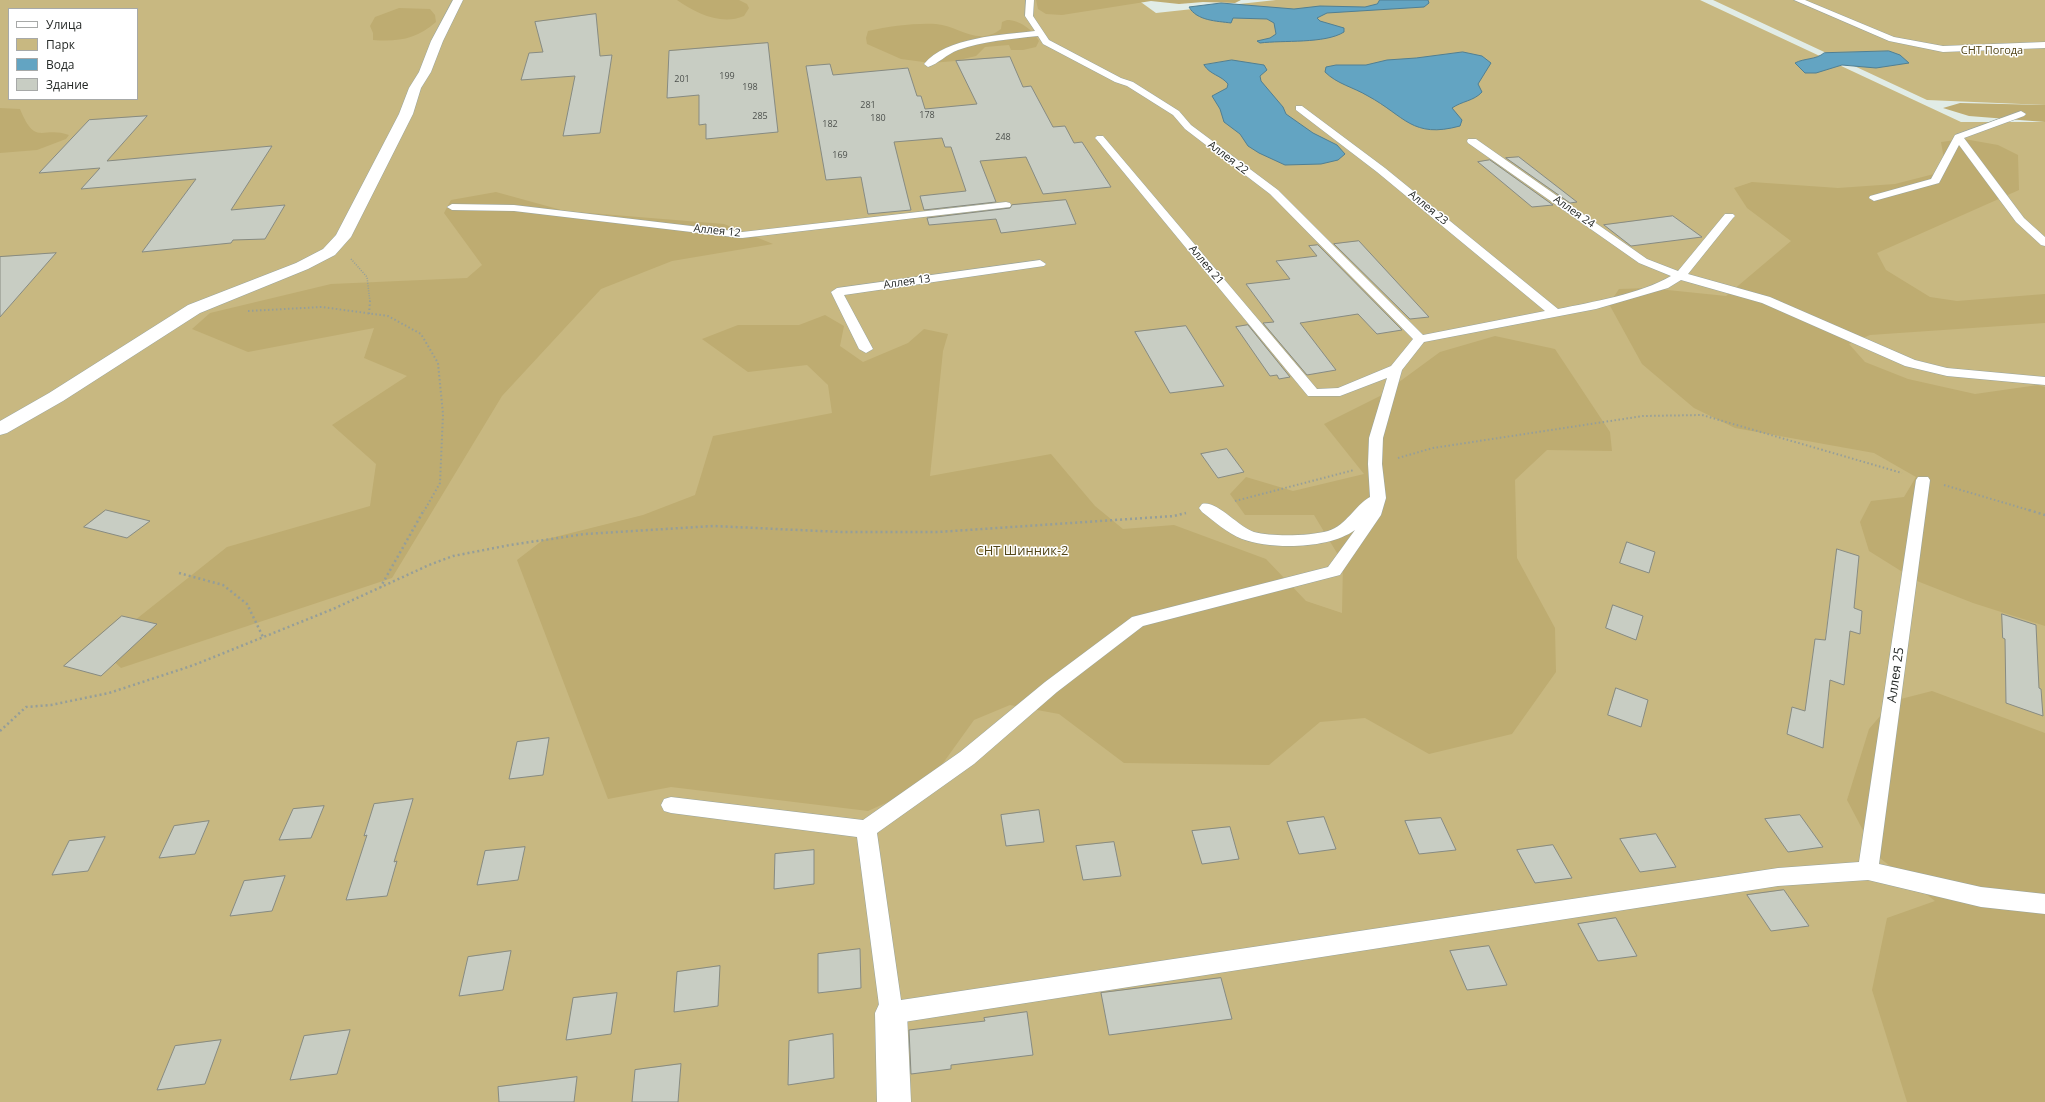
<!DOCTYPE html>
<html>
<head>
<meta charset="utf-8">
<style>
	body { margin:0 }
	#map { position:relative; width:2045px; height:1102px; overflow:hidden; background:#e1ece6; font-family:"Open Sans",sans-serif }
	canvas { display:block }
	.legend { position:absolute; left:8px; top:8px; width:130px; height:92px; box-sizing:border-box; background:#fff; border:1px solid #a7a9a8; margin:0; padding:5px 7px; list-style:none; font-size:12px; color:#242826 }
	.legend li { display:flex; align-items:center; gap:8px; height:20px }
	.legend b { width:20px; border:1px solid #a7a9a8 }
</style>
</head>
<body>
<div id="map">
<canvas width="2045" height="1102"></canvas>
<ul class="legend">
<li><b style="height:5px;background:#fff"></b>Улица</li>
<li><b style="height:11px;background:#c8b881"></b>Парк</li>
<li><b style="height:11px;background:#63a4c2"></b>Вода</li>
<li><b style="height:11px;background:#c8cdc3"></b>Здание</li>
</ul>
</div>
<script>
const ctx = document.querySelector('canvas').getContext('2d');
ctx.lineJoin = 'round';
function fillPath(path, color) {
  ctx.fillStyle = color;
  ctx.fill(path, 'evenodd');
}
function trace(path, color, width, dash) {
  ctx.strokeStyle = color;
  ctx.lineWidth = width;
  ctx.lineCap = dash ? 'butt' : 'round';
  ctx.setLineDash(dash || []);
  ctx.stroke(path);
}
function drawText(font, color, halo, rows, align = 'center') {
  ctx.font = font + ' "Open Sans",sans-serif';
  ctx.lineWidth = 3;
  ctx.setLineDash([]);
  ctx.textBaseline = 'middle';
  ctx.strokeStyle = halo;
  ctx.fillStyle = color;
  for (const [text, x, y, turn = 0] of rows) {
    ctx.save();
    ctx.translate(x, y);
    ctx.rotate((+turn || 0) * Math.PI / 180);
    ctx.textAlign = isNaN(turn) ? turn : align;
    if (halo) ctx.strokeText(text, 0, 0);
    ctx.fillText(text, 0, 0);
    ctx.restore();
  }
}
fillPath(new Path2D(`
	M0 0H1138L1156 13 1276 0H1700L1961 122H2045V1102H0ZM9 9H137V99H9Z
	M1713 0H2045V105L1927 100Z`), '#c8b881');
fillPath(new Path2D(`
	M677 0H739L747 4 749 8 744 16C721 26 696 13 677 0Z
	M1036 0H1241L1235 3 1203 2 1179 4 1151 1 1062 15 1046 14 1038 9Z
	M399 8 430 9 435 15 436 22C417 39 398 42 373 40V33L370 26 375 17Z
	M1007 20C1020 20 1033 30 1039 41L1036 47 1023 50H1011L1009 45 985 47 976 56 955 61 931 63 901 59 867 44 866 38 868 31C890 26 914 23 936 24 960 26 977 47 1001 29L1002 22Z
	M1960 103 2045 105V122L1969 116 1943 108Z
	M0 108 20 109C36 148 42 125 69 135L66 139 37 150 0 153Z
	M1964 139 1998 145 2018 155 2019 190 1877 253 1886 270 1930 297 1957 301 2045 294V323L1870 335 1849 344 1865 362 1908 379 1975 394 2038 385 2045 387V626L1973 603 1917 581 1869 551 1860 522 1871 501 1904 497 1916 477 1874 453 1735 428 1694 408 1642 364 1609 304 1619 289 1648 288 1726 296 1791 241 1747 208 1734 188 1752 182 1838 188 1895 184 1934 174 1945 165 1941 142Z
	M496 192 565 211 724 224 773 244 672 261 601 289 502 396 392 578 121 668 100 648 227 547 370 506 376 464 332 425 407 376 364 358 374 328 248 352 192 329 210 313 331 284 467 278 482 265 444 213 451 200Z
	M825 315 844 326 840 346 863 362 908 343 924 329 948 334 943 351 930 476 1051 454 1095 506 1123 529 1174 525 1266 559 1306 601 1342 613 1343 563 1314 515H1245L1230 494 1246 477 1293 491 1364 474 1324 424 1380 396 1440 352 1495 336 1555 349 1610 432 1612 451 1547 450 1515 480 1517 558 1555 628 1556 672 1512 734 1429 754 1365 718 1320 722 1269 765 1124 763 1059 714 1010 705 974 720 928 784 868 811 671 787 608 799 517 560 543 540 643 515 695 495 713 436 832 413 828 385 807 365 748 372 702 339 738 325H799Z
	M1932 691 2045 733V1102H1907L1872 990 1887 918 1935 901 1876 855 1847 800 1869 729 1893 701Z`), '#beac71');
const water = new Path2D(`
	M1380 0H1428L1429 3 1424 7 1327 13 1317 18 1320 21 1344 28V32C1325 44 1283 40 1260 43L1257 41 1270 38 1276 34 1274 23 1267 19 1233 18 1231 23C1217 21 1197 21 1189 7L1221 3 1294 9 1320 6 1365 7 1377 4Z
	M1889 51 1900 55 1909 63 1876 68 1842 65 1816 73H1805L1795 63C1804 58 1816 60 1824 53Z
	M1463 52 1482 56 1491 63 1478 84 1482 92C1474 101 1462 101 1452 108L1462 120 1460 126C1412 139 1405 116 1368 96 1353 87 1337 84 1325 72L1326 67 1336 65H1366L1387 60 1416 58Z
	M1232 60 1264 65 1267 70 1260 76 1261 81 1283 107 1286 114 1313 133 1337 145 1345 154 1338 160 1321 164 1285 165 1259 153 1248 146 1240 134 1224 122 1220 109 1212 96 1227 88 1228 84C1221 75 1210 75 1204 65Z`);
fillPath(water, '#63a4c2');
trace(water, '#507f93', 1);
const building = new Path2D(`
	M596 14 600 56 612 55 600 133 563 136 575 76 521 80 529 53 543 52 535 22Z
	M768 43 778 132 706 139V124L699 125V95L667 98 669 51Z
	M1010 57 1023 87 1031 86 1053 127 1065 126 1074 143 1082 142 1111 187 1043 194 1026 157 980 161 996 202 924 210 920 196 966 191 951 147H945L942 138 894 142 911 210 868 214 861 177 826 180 806 66 830 64 833 75 908 68 917 96H921L925 109 977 104 956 61Z
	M147 116 107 161 272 146 231 210 285 205 265 239 233 240 231 243 142 252 196 179 81 189 100 168 39 173 89 120Z
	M1519 157 1577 202 1570 203 1506 158Z
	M1490 160 1553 205 1532 207 1478 162Z
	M1066 200 1076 224 1001 233 996 219 929 225 927 218 1010 208 1012 205Z
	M1673 216 1702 237 1631 246 1604 225Z
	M1359 241 1429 317 1410 319 1334 244Z
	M1318 245 1402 330 1377 334 1358 314 1300 323 1336 370 1307 375 1263 323 1274 322 1246 284 1290 279 1276 261 1317 256 1309 246Z
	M56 253 0 317V257Z
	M1248 325 1290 377 1279 379 1277 375 1270 376 1236 327Z
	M1186 326 1224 386 1170 393 1135 332Z
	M1227 449 1244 472 1218 478 1201 454Z
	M106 510 150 521 127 538 84 527Z
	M1627 542 1655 552 1649 573 1620 563Z
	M1837 549 1859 556 1854 608 1862 611 1860 634 1850 631 1844 685 1830 680 1823 748 1787 734 1792 707 1805 711 1815 639 1825 640Z
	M1613 605 1643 616 1636 640 1606 628Z
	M2002 614 2036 625 2039 688 2041 689 2043 716 2006 703 2005 639 2003 638Z
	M122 616 157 624 101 676 64 666Z
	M1616 688 1648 700 1641 727 1608 715Z
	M549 738 543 775 509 779 517 742Z
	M413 799 394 862 397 861 387 896 346 900 367 835 364 836 374 804Z
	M324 806 311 838 279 840 293 809Z
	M1039 810 1044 842 1006 846 1001 815Z
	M1800 815 1823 847 1788 852 1765 819Z
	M1324 817 1336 849 1299 854 1287 822Z
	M1441 818 1456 850 1419 854 1405 821Z
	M209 821 195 854 159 858 174 826Z
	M1230 827 1239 859 1202 864 1192 831Z
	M1656 834 1676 867 1640 872 1620 839Z
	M105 837 88 871 52 875 69 841Z
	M1114 842 1121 876 1083 880 1076 846Z
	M1553 845 1572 878 1535 883 1517 850Z
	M525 847 518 880 477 885 485 851Z
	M814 850V884L774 889 775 854Z
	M285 876 272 911 230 916 244 881Z
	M1784 890 1809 926 1771 931 1747 895Z
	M1616 918 1637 956 1598 961 1578 924Z
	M1489 946 1507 985 1467 990 1450 951Z
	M860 949 861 988 818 993V954Z
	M511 951 503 990 459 996 468 957Z
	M720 966 718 1006 674 1012 677 972Z
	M1221 978 1232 1019 1109 1035 1101 993Z
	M617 993 611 1034 566 1040 573 998Z
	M1027 1012 1033 1055 951 1065V1069L911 1074 909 1030 985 1021 984 1018Z
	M350 1030 337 1074 290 1080 304 1036Z
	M833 1034 834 1078 788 1085 789 1041Z
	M221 1040 205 1084 157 1090 175 1046Z
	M681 1064 678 1102H632L635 1070Z
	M577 1077 574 1102H499L498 1087Z`);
fillPath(building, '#c8cdc3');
trace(building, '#878b82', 1);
const service = new Path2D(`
	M1026 0H1034L1033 16 1049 40 1121 78 1133 82 1179 111 1191 125 1278 190 1423 335 1545 311 1377 172 1296 110V106H1302L1385 168 1558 309C1592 302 1640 294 1671 276L1639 263 1468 143 1467 141 1468 139H1476L1647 259 1678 271 1725 214H1733L1735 216 1733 218 1688 274 1770 297 1915 360 1947 368 2045 377V385L1947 376 1905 366 1762 303 1681 280 1668 288 1596 309 1424 342 1402 370 1383 438 1382 464 1386 498 1381 515 1340 575 1143 626 1057 692 974 764 877 833 901 1000 1778 868 1859 862 1916 480 1918 477H1928L1930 480 1879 864 1981 887 2045 894V914L1981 907 1868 880 1778 886 891 1024 883 1021 880 1013 857 837 671 813 664 811 661 805 664 799 671 797 863 820 960 752 1045 682 1132 617 1328 567 1355 530C1329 549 1272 550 1242 539 1227 533 1214 521 1202 512L1199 508 1202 504C1217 500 1238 527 1254 532 1273 537 1309 536 1328 531 1347 525 1354 506 1370 497L1368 464 1369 438 1387 378 1340 396H1308L1097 140 1095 138 1097 136H1103L1317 389 1338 388 1391 366 1413 339 1270 194 1185 129 1173 115 1127 86 1115 82 1043 44 1038 36C1011 39 983 41 958 50 947 54 938 64 928 67L924 64C946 37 1002 35 1035 31L1025 16Z
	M1794 0H1805L1894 37 1943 46 2045 42V48L1943 52 1889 41Z
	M2021 111 2026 114 2024 116 1964 138 2024 218 2045 237V246L2041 245 2016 222 1959 145 1939 183 1874 201 1869 198 1870 196 1931 179 1955 135Z
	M1006 202 1010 203 1011 205 1010 207 742 238 514 211 452 210 447 207 452 204 514 205 742 232Z
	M1040 260 1046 264 1044 266 844 295 873 349 866 353 859 349 831 292 837 288Z`);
const minor = new Path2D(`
	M453 0H463L443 41 431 72 421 88 413 114 351 237 335 255 308 269 200 313 63 401 7 433 0 435V421L49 393 188 305 296 263 323 249 336 235 399 114 409 88 419 72 431 41Z
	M891 997 902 1002 907 1013 911 1102H877L875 1013 880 1002Z`);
trace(service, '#99a49e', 1);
trace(minor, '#99a49e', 1);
trace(new Path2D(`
	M351 259 367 277 370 302`), '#959e99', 1.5, [1, 1.5]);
trace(new Path2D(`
	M248 311 322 307 388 316 421 334 438 363 443 414 440 483 424 511
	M369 314 370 301
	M1398 458 1433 448 1643 416 1702 415 1902 473
	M1944 485 2032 511
	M1235 501 1354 470`), '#959e99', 2, [1.5, 2.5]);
trace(new Path2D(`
	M2029 510 2045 515
	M179 573 223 585 247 604 263 637
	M380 588 424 510
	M0 731 26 707 51 705 109 693 194 665 333 609 429 565 453 556 510 545 585 534 713 526 841 532H938L1174 516 1186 513`), '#959e99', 2.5, [2, 3]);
fillPath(service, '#fff');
fillPath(minor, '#fff');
drawText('9px', '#4d514d', null, [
	["199",727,76],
	["201",682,79],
	["198",750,87],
	["281",868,105],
	["178",927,115],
	["285",760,116],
	["180",878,118],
	["182",830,124],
	["248",1003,137],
	["169",840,155]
]);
drawText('11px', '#524517', '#fff', [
	["СНТ Погода",1992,51]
]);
drawText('11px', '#242826', '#fff', [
	["Аллея 22",1228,158,37],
	["Аллея 23",1428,208,39],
	["Аллея 24",1574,212,35],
	["Аллея 12",717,231,6],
	["Аллея 21",1206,265,50],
	["Аллея 13",907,282,-8]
]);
drawText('13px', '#524517', '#fff', [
	["СНТ Шинник-2",1022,551]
]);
drawText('13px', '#242826', '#fff', [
	["Аллея 25",1896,675,-82]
]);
</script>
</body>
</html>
